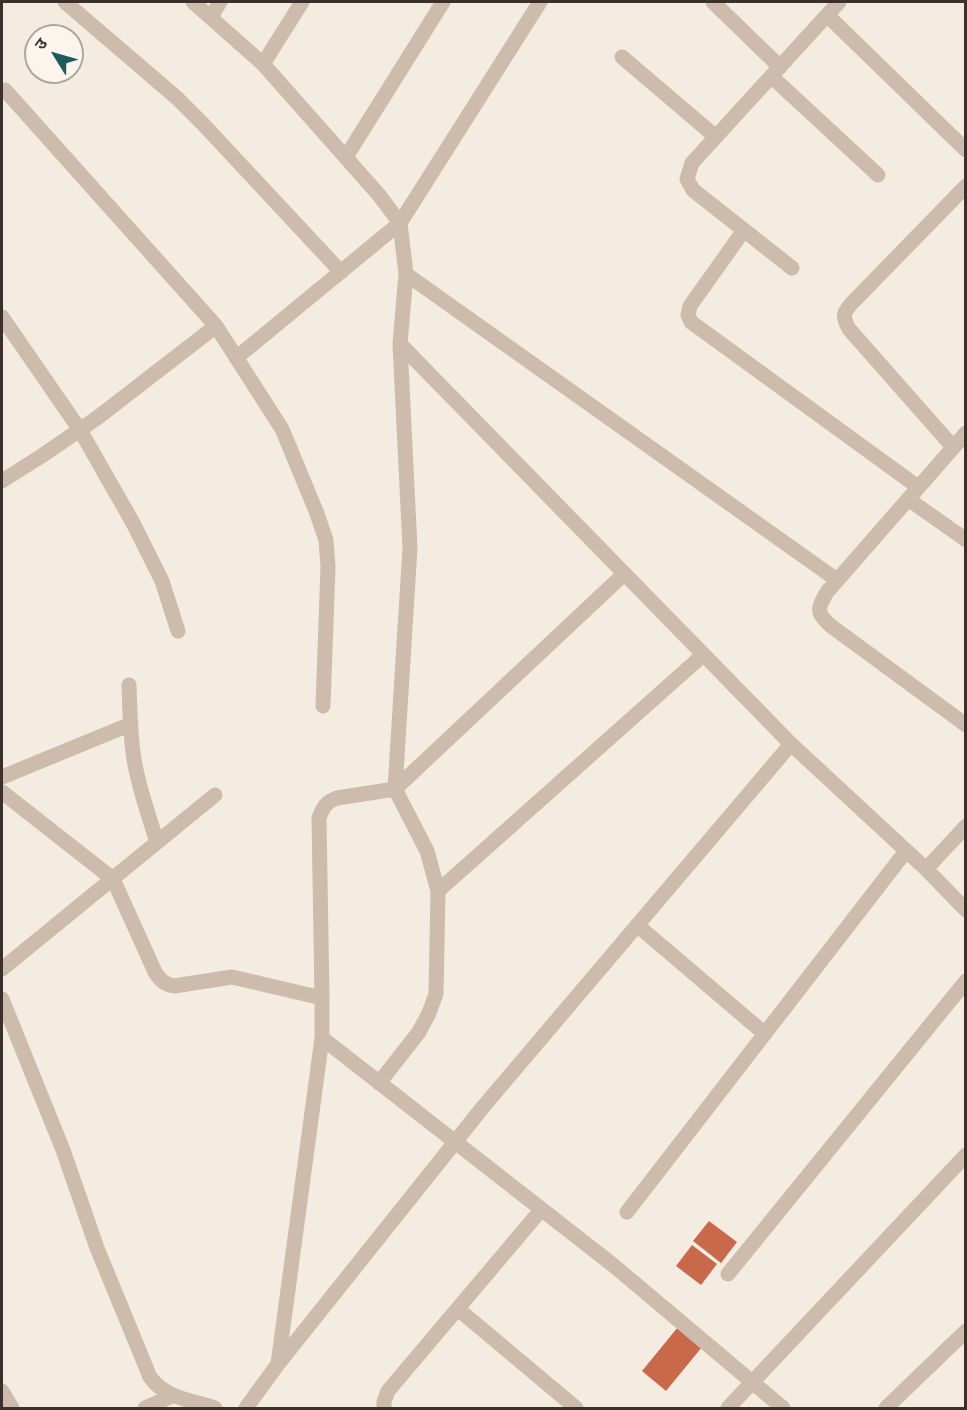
<!DOCTYPE html>
<html>
<head>
<meta charset="utf-8">
<style>
	body { margin:0 }
	#map { position:relative; width:967px; height:1410px; overflow:hidden; background:#f4ebe1; font-family:"Source Sans 3","Noto Sans Devanagari",sans-serif }
	canvas { display:block }
	.frame { position:absolute; inset:0; border:3px solid #3b302b; pointer-events:none }
	.north { position:absolute; left:24px; top:24px; width:60px; height:60px; box-sizing:border-box; background:#fbf5ee; border:2px solid #aea6a0; border-radius:50%; rotate:307deg; font-size:16px; font-weight:700; line-height:24px; text-align:center; color:#3b302b }
	.north::after { content:''; display:block; margin:auto; width:21px; height:27px; background:#1f5a5e; clip-path:polygon(50% 0,100% 100%,50% 72%,0 100%) }
</style>
</head>
<body>
<div id="map">
<canvas width="967" height="1410"></canvas>
<div class="frame"></div>
<div class="north">उ</div>
</div>
<script>
const ctx = document.querySelector('canvas').getContext('2d');
ctx.lineJoin = 'round';
function fillPath(path, color) {
  ctx.fillStyle = color;
  ctx.fill(path, 'evenodd');
}
function trace(path, color, width, dash) {
  ctx.strokeStyle = color;
  ctx.lineWidth = width;
  ctx.lineCap = dash ? 'butt' : 'round';
  ctx.setLineDash(dash || []);
  ctx.stroke(path);
}
fillPath(new Path2D(`
	M709 1221 737 1242 721 1263 693 1241Z
	M692 1245 717 1264 701 1285 676 1266Z
	M678 1327 702 1347 666 1391 642 1371Z`), '#c8694b');
trace(new Path2D(`
	M65 2 177 98 202 123 341 272
	M193 2 263 64
	M302 2 263 64 379 195 400 223 406 274 400 344 791 744 926 869 966 910
	M713 2 780 67
	M827 15 966 150
	M211 17 220 2
	M622 57 716 137
	M771 76 878 175
	M5 90 216 326 282 429 316 511 326 540 328 567 323 706
	M346 157 443 2
	M744 230 690 306 688 315 691 322 918 487
	M792 268 693 190 687 179 692 163 839 2
	M406 274 837 580
	M2 317 80 430 133 523 162 581 178 631
	M236 358 400 223 540 2
	M966 433 827 592C817 609 816 613 831 626L966 725
	M953 447 849 329C842 316 843 313 852 303L966 186
	M2 481 43 455 97 418 216 326
	M908 499 966 540
	M129 685C130 712 130 739 135 765 140 791 149 817 157 842
	M2 777 131 724
	M2 792 113 879 155 972C160 980 164 984 174 986L232 977 322 998
	M926 869 966 826
	M438 891 703 655
	M637 925 765 1034
	M2 969 215 795
	M2 999 63 1150 97 1248 150 1377C166 1399 191 1400 215 1408
	M322 1038 613 1265 783 1408
	M379 1083 419 1032 429 1013 436 994 438 891 427 851 395 789 624 574
	M627 1212 906 851
	M728 1274 966 981
	M458 1309 576 1408
	M278 1364 322 1038V998L319 818C323 807 326 802 337 798L395 789 410 548 400 344
	M2 1391 12 1408
	M145 1408 172 1396
	M246 1408 278 1364 483 1107 791 744
	M384 1408V1402L388 1391 541 1210
	M728 1408 966 1155
	M886 1408 966 1331`), '#cdbbac', 15);
</script>
</body>
</html>
